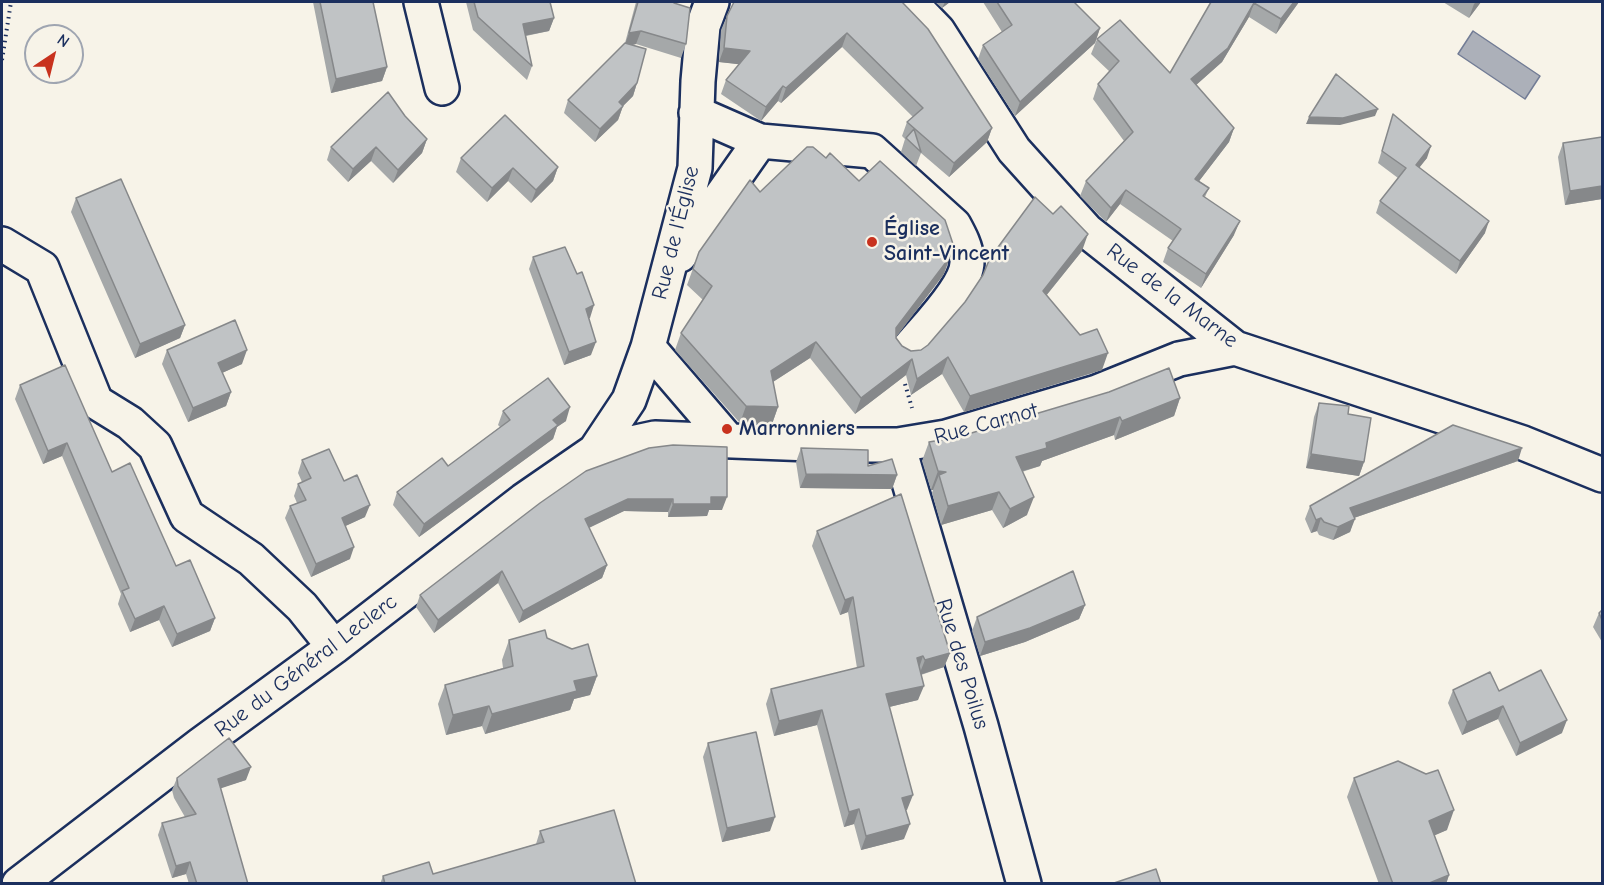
<!DOCTYPE html>
<html>
<head>
<meta charset="utf-8">
<style>
	body { margin:0 }
	#map { position:relative; width:1604px; height:885px; overflow:hidden; background:#f7f3e8; font-family:"Comic Neue",sans-serif }
	canvas { display:block }
	.frame { position:absolute; inset:0; border:3px solid #1b2f5e; pointer-events:none }
	.north { position:absolute; left:24px; top:24px; width:60px; height:60px; box-sizing:border-box; background:#f7f3e8; border:2px solid #9fa5b1; border-radius:50%; rotate:35deg; font-size:16px; font-weight:700; line-height:24px; text-align:center; color:#1b2f5e }
	.north::after { content:''; display:block; margin:auto; width:21px; height:27px; background:#c8321e; clip-path:polygon(50% 0,100% 100%,50% 72%,0 100%) }
</style>
</head>
<body>
<div id="map">
<canvas width="1604" height="885"></canvas>
<div class="frame"></div>
<div class="north">N</div>
</div>
<script>
const ctx = document.querySelector('canvas').getContext('2d');
ctx.lineJoin = 'round';
function fillPath(path, color) {
  ctx.fillStyle = color;
  ctx.fill(path, 'evenodd');
}
function trace(path, color, width, dash) {
  ctx.strokeStyle = color;
  ctx.lineWidth = width;
  ctx.lineCap = dash ? 'butt' : 'round';
  ctx.setLineDash(dash || []);
  ctx.stroke(path);
}
function drawText(font, color, halo, rows, align = 'center') {
  ctx.font = font + ' "Comic Neue",sans-serif';
  ctx.lineWidth = 5;
  ctx.setLineDash([]);
  ctx.textBaseline = 'middle';
  ctx.strokeStyle = halo;
  ctx.fillStyle = color;
  for (const [text, x, y, turn = 0] of rows) {
    ctx.save();
    ctx.translate(x, y);
    ctx.rotate((+turn || 0) * Math.PI / 180);
    ctx.textAlign = isNaN(turn) ? turn : align;
    if (halo) ctx.strokeText(text, 0, 0);
    ctx.fillText(text, 0, 0);
    ctx.restore();
  }
}
const water = new Path2D(`
	M1473 31 1540 76 1525 99 1458 54Z`);
fillPath(water, '#acb0b9');
trace(water, '#727c95', 1.5);
const minor = new Path2D(`
	M421 2 442 88
	M910 2 938 31 1014 150 1087 231 1235 348 1523 443 1602 475
	M696 113 760 141 872 151 954 225C960 236 966 247 967 260 969 286 924 329 908 349
	M2 244 42 268 96 402 130 423 155 446 187 516 251 559 302 607 334 647
	M680 255 760 141
	M648 347 727 439
	M898 445 981 726 1024 884
	M595 451 655 438 836 445H898L946 437 1097 392 1179 359 1235 348
	M19 884 200 745 334 647 524 500 595 451 629 400 648 347 695 168 698 81 703 26 712 2`);
trace(minor, '#1b2f5e', 38);
trace(new Path2D(`
	M2 60 11 2
	M905 384 912 408`), '#1b2f5e', 4, [1.5, 4.5]);
trace(minor, '#f7f3e8', 33);
fillPath(new Path2D(`
	M313 2H373L387 67 382 81 331 93Z
	M466 2H550L554 18 549 31 526 36 532 66 527 80 473 30Z
	M636 2H674V3L686 44 681 58 636 44 632 45 637 83 633 96 623 106 618 120 595 142 564 113 568 100 625 43Z
	M902 2 992 128 987 142 949 177 921 153 916 166 901 152 905 139 902 136 907 122 913 117 842 47 781 103 778 101 761 121 721 94 726 80 739 64 719 62 721 30 727 16Z
	M935 2H950L942 8Z
	M983 2H1074L1100 28 1095 43 1015 116 978 59 983 45 1002 32Z
	M1211 2H1299L1276 34 1249 17 1222 62 1196 85 1234 128 1229 142 1199 181 1209 188 1205 197 1234 235 1201 288 1163 262 1168 248 1173 241 1120 204 1106 222 1080 196 1086 181 1124 141 1093 99 1098 84 1110 72 1091 54 1097 39 1170 73Z
	M1443 2H1481L1469 18Z
	M1393 114 1427 158 1419 167 1485 233 1456 274 1376 213 1380 201 1398 178 1378 163Z
	M405 116 427 139 422 153 393 183 371 161 348 182 327 160 331 147Z
	M1602 137V199L1565 205 1558 157 1563 143Z
	M461 158 558 167 553 181 531 203 508 181 487 202 456 172Z
	M760 192 944 274 896 337 902 346 911 351 921 350 1082 251 1046 296 1102 370 964 412 942 374 911 395 906 375 855 414 810 358 773 382 778 407 772 424 740 423 675 350 681 333 703 300 687 285 699 252Z
	M76 198 185 325 180 338 135 358 71 212Z
	M533 257 590 318H589L591 355 564 365 529 269Z
	M167 350 242 364 222 373 231 392 226 406 188 422 162 364Z
	M20 385 112 472 176 566 215 618 210 631 172 647 159 620 130 632 118 604 121 594 62 456 43 464 15 399Z
	M1180 398 1174 416 1115 440 1114 435 1042 461 1040 466 1022 472 1027 515 1003 528 992 510 941 525 932 493 933 490H931L922 461 929 442Z
	M1319 403 1348 414 1364 462 1359 476 1306 468 1314 417Z
	M503 411 566 421 557 427 553 439 419 537 393 505 397 492 448 466 500 427 498 425Z
	M801 448 868 466 897 475 892 489 800 488 796 462Z
	M302 460 344 481 365 517 345 526 350 559 311 577 285 518 290 506 297 503 294 496 298 484 302 482 298 473Z
	M1518 461 1354 518 1350 532 1333 540 1319 535 1317 531 1311 533 1305 519 1310 506Z
	M586 471 722 510H709L707 516 668 517V512L624 511 589 528 607 565 602 578 519 623 498 583 434 633 416 607 420 595Z
	M817 531 950 653 944 667 921 675 918 700 889 707 907 810H906L904 839 861 850 854 824 844 827 817 725 774 736 766 704 771 689 857 668 848 612 840 615 812 546Z
	M1085 605 1079 619 1025 642 980 656 972 631 977 617Z
	M1602 610V642L1593 627 1599 613Z
	M547 638 597 676 590 695 574 699 570 710 485 734 482 726 446 735 438 704 445 685 503 668 502 660 509 640Z
	M1453 690 1499 691 1562 733 1516 756 1498 719 1462 735 1448 703Z
	M708 743 770 831 722 842 703 757Z
	M177 778 246 780 220 788 248 884H189L186 874 172 878 158 835 162 823 185 817 174 798 172 790Z
	M1354 778 1447 830 1434 835 1449 875 1446 884H1379L1347 797Z
	M540 831 636 884H380L383 876 433 874 536 844Z`), '#a5a8a9');
fillPath(new Path2D(`
	M945 2H950L942 8Z
	M1294 2H1299L1276 34 1281 19Z
	M1476 2H1481L1469 18 1474 4Z
	M1254 3 1249 17 1222 62 1186 94 1191 79Z
	M554 18 549 31 518 37 523 24Z
	M1100 28 1095 43 1015 116 1020 102Z
	M641 31 636 44 624 47 629 33Z
	M847 33 842 47 781 103 786 88Z
	M724 48 750 51 745 65 719 62Z
	M387 67 382 81 331 93 336 79Z
	M637 83 633 96 623 106 618 120 595 142 600 129 619 102Z
	M783 86 778 101 761 121 766 107Z
	M1378 109 1375 116 1340 125 1306 124 1309 117Z
	M992 128 987 142 949 177 954 163Z
	M1234 128 1229 142 1190 193 1195 179Z
	M427 139 422 153 393 183 398 170Z
	M1431 146 1427 158 1412 177 1416 165Z
	M376 147 371 161 348 182 353 169Z
	M558 167 553 181 531 203 536 190Z
	M513 168 508 181 487 202 492 188Z
	M1602 186V199L1565 205 1570 191Z
	M1126 190 1120 204 1106 222 1111 208Z
	M1240 221 1234 235 1201 288 1206 274Z
	M1489 221 1485 233 1456 274 1460 261Z
	M1088 234 1082 251 1036 308 1043 291Z
	M950 257 944 274 890 345 896 328Z
	M594 305 590 318 581 321 586 309Z
	M185 325 180 338 135 358 140 344Z
	M596 342 591 355 564 365 569 352Z
	M816 342 810 358 765 387 771 371Z
	M247 350 242 364 213 377 218 363Z
	M1108 353 1102 370 964 412 970 396Z
	M948 357 942 374 911 395 917 379Z
	M912 359 906 375 855 414 861 398Z
	M231 392 226 406 188 422 193 408Z
	M1180 398 1174 416 1115 440 1122 421Z
	M746 406 778 407 772 424 740 423Z
	M570 407 566 421 557 427 553 439 419 537 424 524 553 420Z
	M1120 417 1114 435 1042 461 1040 466 1009 475 1016 457 1046 443Z
	M67 443 62 456 43 464 48 451Z
	M1522 448 1518 461 1345 521 1350 508Z
	M1311 454 1364 462 1359 476 1306 468Z
	M938 471 946 472 939 475 933 490H931Z
	M806 474 897 475 892 489 800 488Z
	M999 492 992 510 941 525 948 506Z
	M711 497H727L722 510H709L707 516 668 517 673 504Z
	M1034 497 1027 515 1003 528 1010 509Z
	M628 499H673L668 512 624 511 580 532 585 519Z
	M370 505 365 517 337 530 342 518Z
	M1321 518 1317 531 1311 533 1316 520Z
	M1355 519 1350 532 1333 540 1338 527Z
	M354 547 350 559 311 577 316 564Z
	M607 565 602 578 519 623 523 611Z
	M502 571 498 583 434 633 438 620Z
	M853 597 848 612 840 615 845 600Z
	M1085 605 1079 619 1025 642 980 656 985 642Z
	M164 606 159 620 130 632 135 619Z
	M215 618 210 631 172 647 177 634Z
	M950 653 944 667 919 675 925 660Z
	M923 656 918 671 917 658Z
	M597 676 590 695 574 699 570 710 485 734 492 714 574 681Z
	M924 686 918 700 881 709 886 694Z
	M489 706 482 726 446 735 453 715Z
	M1503 706 1498 719 1462 735 1467 722Z
	M822 710 817 725 774 736 779 721Z
	M1567 720 1562 733 1516 756 1520 743Z
	M251 767 246 780 213 791 218 779Z
	M913 795 907 810 897 813 902 798Z
	M859 809 854 824 844 827 849 812Z
	M1454 810 1447 830 1422 841 1429 821Z
	M775 817 770 831 722 842 727 828Z
	M910 824 904 839 861 850 866 836Z
	M190 862 186 874 172 878 176 866Z
	M1449 875 1446 884H1427Z`), '#86888a');
const building = new Path2D(`
	M320 2H373L387 67 336 79Z
	M474 2H550L554 18 523 24 532 66 478 17Z
	M638 2H674V3L690 8 686 44 641 31 629 33Z
	M734 2H902L928 29 992 128 954 163 907 122 923 108 847 33 786 88 783 86 766 107 726 80 750 51 724 48 727 16Z
	M997 2H1074L1100 28 1020 102 983 45 1012 25Z
	M1211 2H1294L1281 19 1254 3 1228 48 1191 79 1234 128 1195 179 1209 188 1203 196 1240 221 1206 274 1168 248 1181 229 1126 190 1111 208 1086 181 1133 132 1098 84 1119 61 1097 39 1120 20 1170 73Z
	M625 43 646 49 637 83 619 102 623 106 600 129 568 100Z
	M1336 74 1378 109 1343 118 1309 117Z
	M388 92 405 116 427 139 398 170 376 147 353 169 331 147Z
	M1393 114 1431 146 1416 165 1489 221 1460 261 1380 201 1406 168 1382 151Z
	M505 115 558 167 536 190 513 168 492 188 461 158Z
	M914 129 921 152 906 138Z
	M1602 137V186L1570 191 1563 143Z
	M807 147H813L826 158 830 153 859 181 880 161 945 220 954 247 950 257 896 328V338L902 346 911 351 921 350 928 345 965 302 983 275 990 258 1035 197 1053 214 1061 206 1088 234 1043 291 1080 335 1097 329 1108 353 970 396 948 357 917 379 912 359 861 398 816 342 771 371 778 407 746 406 681 333 712 286 693 269 699 252 750 180 760 192Z
	M121 179 185 325 140 344 76 198Z
	M565 247 577 274 582 272 594 305 586 309 596 342 569 352 533 257Z
	M235 320 247 350 218 363 231 392 193 408 167 350Z
	M65 365 112 472 130 463 176 566 190 560 215 618 177 634 164 606 135 619 122 591 129 588 67 443 48 451 20 385Z
	M1169 368 1180 398 1122 421 1120 417 1046 443 1047 448 1016 457 1034 497 1010 509 999 492 948 506 939 475 946 472 938 471 929 442 958 437 1109 392Z
	M548 378 570 407 553 420 558 425 424 524 397 492 442 458 448 466 510 420 503 411Z
	M1319 403 1349 406 1348 414 1371 418 1364 462 1311 454Z
	M1453 425 1522 448 1350 508 1355 519 1338 527 1324 522 1321 518 1316 520 1310 506Z
	M673 445 727 447V497H711V504H673V499H628L585 519 607 565 523 611 502 571 438 620 420 595 540 503 586 471 649 448Z
	M801 448 868 450V466L892 459 897 475 806 474Z
	M329 449 344 481 357 475 370 505 342 518 354 547 316 564 290 506 306 500 298 484 311 478 302 460Z
	M901 494 950 653 925 660 923 656 917 658 924 686 886 694 913 795 902 798 910 824 866 836 859 809 849 812 822 710 779 721 771 689 864 666 853 597 845 600 817 531Z
	M1073 571 1085 605 1030 628 985 642 977 617Z
	M1602 610V620L1599 613Z
	M545 630 547 638 572 649 588 644 597 676 574 681 577 691 492 714 489 706 453 715 445 685 513 666 509 640Z
	M1541 670 1567 720 1520 743 1503 706 1467 722 1453 690 1490 672 1499 691Z
	M756 732 775 817 727 828 708 743Z
	M229 738 251 767 218 779 248 884H197L190 862 176 866 162 823 196 814 178 786 177 778Z
	M1398 761 1426 774 1438 770 1454 810 1429 821 1449 875 1427 884H1393L1354 778Z
	M614 810 636 884H385L383 876 429 862 433 874 544 842 540 831Z
	M1156 869 1161 884H1111Z`);
fillPath(building, '#c0c3c5');
trace(building, '#86888a', 1.5);
for (const [x, y, r, color] of [
	[872,242,6,"#c8321e"],
	[727,429,6,"#c8321e"]
]) {
  const dot = new Path2D();
  dot.arc(x, y, r, 0, 2 * Math.PI);
  ctx.fillStyle = color;
  ctx.fill(dot);
  trace(dot, '#f7f3e8', 2);
}
drawText('bold 22px', '#1b2f5e', '#f7f3e8', [
	["Église",884,229],
	["Saint-Vincent",884,254],
	["Marronniers",739,429]
], 'left');
drawText('22px', '#1b2f5e', '#f7f3e8', [
	["Rue de l'Église",676,233,-76],
	["Rue de la Marne",1172,296,37],
	["Rue Carnot",986,424,-15],
	["Rue des Poilus",962,664,73],
	["Rue du Général Leclerc",306,666,-37]
]);
</script>
</body>
</html>
